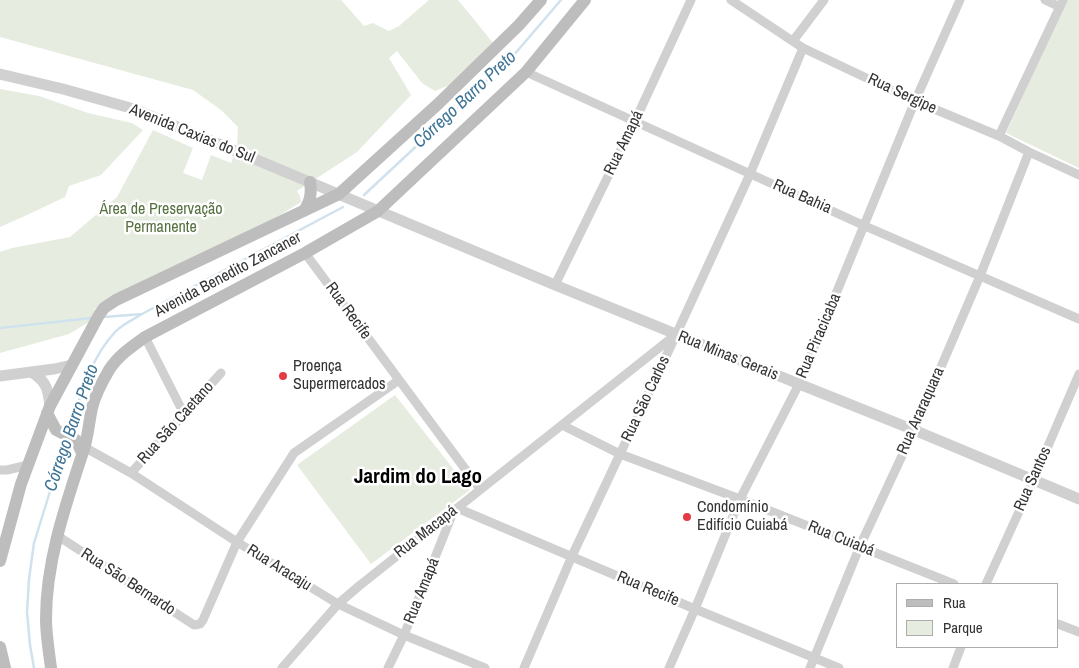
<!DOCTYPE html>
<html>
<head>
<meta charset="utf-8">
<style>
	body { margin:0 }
	#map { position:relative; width:1079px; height:668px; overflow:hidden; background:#fff; font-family:"Archivo Narrow",sans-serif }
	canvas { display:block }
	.legend { position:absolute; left:896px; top:583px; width:162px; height:65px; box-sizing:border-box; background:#fff; border:1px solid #adadad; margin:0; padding:6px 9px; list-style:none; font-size:15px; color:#333 }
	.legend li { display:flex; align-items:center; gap:10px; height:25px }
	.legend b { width:25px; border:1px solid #adadad }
</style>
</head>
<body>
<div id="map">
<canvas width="1079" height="668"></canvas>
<ul class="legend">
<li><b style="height:6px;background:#bdbdbd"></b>Rua</li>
<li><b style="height:14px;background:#e6ecdf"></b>Parque</li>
</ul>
</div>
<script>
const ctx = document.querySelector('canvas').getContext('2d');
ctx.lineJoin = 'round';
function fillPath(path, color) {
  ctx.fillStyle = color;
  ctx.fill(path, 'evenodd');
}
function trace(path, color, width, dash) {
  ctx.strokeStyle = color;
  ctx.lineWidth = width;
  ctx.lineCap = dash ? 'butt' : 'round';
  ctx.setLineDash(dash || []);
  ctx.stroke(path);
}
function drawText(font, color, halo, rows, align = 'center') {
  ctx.font = font + ' "Archivo Narrow",sans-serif';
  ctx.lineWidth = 5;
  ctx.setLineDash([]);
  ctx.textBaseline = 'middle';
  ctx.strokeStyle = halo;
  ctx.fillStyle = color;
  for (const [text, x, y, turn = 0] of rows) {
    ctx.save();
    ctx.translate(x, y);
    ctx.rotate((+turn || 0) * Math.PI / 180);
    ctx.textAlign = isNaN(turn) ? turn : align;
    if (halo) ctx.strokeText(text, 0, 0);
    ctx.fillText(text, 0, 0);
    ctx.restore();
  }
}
fillPath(new Path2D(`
	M0 0H341L364 26 373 23 389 31 399 26 429 0H458L494 44 455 83 435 91 422 83 397 51 389 58 411 95 357 152 297 191 300 196 301 202 258 229 104 302 95 309 89 322 69 334 0 353V252L12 248 70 237 117 197 153 130 193 148 183 173 202 180 211 155 231 163 237 146 238 127 221 110 193 90 0 37Z
	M1067 0H1079V168L1006 133Z
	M0 89 39 96 88 113 132 123 143 130 101 175 69 186 65 197 27 215 0 227Z
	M395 395 470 490 371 564 297 465Z`), '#e6ecdf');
trace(new Path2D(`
	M364 195 513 56 561 0
	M104 317 142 314
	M0 328 92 318
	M69 432C80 397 90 358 116 331 123 324 134 319 142 314L343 207
	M34 668 30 645 27 612 29 579 34 543 66 440`), '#cfe2ee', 2.5);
trace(new Path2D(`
	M731 0 803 48 915 101 999 136 1029 152 1079 175
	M1045 0 1060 7
	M793 41 824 0
	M526 72 865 226 1079 319
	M999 136 1063 0
	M305 253 480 489
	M555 285 635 121 691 0
	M145 337 184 414
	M562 425 620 454 740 499 954 584
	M84 447 131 473 237 542 338 604 404 635 485 668
	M0 470H7L28 465
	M131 473 221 373
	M457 508 695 609 839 668
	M58 536 194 625 200 624 203 620 237 542 294 453 399 380
	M986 584 1033 481 1079 374
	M1058 624 1079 632
	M282 668 338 604 359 586 674 336
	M388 668 404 635 446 530 453 512
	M524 668 572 556 676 335 750 174 803 48
	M669 668 695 609 740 499 799 384 915 101 960 0
	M810 668 860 546 914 430 980 276 1029 152
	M953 668 961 647`), '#d0d0d0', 9);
trace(new Path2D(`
	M0 74 63 89 134 109 214 142 555 285 799 384 914 430 1079 499
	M33 373C47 382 48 390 50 406
	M0 376 54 369 72 365`), '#d0d0d0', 11);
trace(new Path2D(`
	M304 211C310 201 312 194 310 182
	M47 413 56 430 76 440 82 453
	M0 561 21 484 50 406 99 315 104 308 116 300 339 194 438 104 519 25 541 0
	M0 647 5 668
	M51 668C49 652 46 635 46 619 46 560 66 504 84 449 88 436 89 422 92 408 95 395 102 382 109 370 118 356 131 347 145 337L305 253 378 211 526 72 585 0`), '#bdbdbd', 12);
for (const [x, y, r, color] of [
	[283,376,5,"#e63946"],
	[687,517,5,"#e63946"]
]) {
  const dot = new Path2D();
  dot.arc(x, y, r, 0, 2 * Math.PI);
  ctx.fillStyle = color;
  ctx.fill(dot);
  trace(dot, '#fff', 2);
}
drawText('16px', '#333', '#fff', [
	["Rua Sergipe",902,94,25],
	["Avenida Caxias do Sul",192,134,22],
	["Rua Amapá",624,143,-64],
	["Rua Bahia",802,197,24],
	["Avenida Benedito Zancaner",228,275,-28],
	["Rua Recife",348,311,54],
	["Rua Piracicaba",819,336,-67],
	["Rua Minas Gerais",728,356,22],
	["Rua São Carlos",646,399,-65],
	["Rua Araraquara",921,411,-66],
	["Rua São Caetano",176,423,-48],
	["Rua Santos",1033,479,-66],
	["Rua Macapá",426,532,-38],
	["Rua Cuiabá",841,539,22],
	["Rua Aracaju",279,568,32],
	["Rua São Bernardo",128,582,33],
	["Rua Recife",648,589,23],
	["Rua Amapá",422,591,-68]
]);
drawText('16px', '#56703f', '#fff', [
	["Área de Preservação",161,210],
	["Permanente",161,228]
]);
drawText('16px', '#333', '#fff', [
	["Proença",293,367],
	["Supermercados",293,385],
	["Condomínio",697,508],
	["Edifício Cuiabá",697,526]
], 'left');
drawText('italic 18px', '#3f7597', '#fff', [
	["Córrego Barro Preto",465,100,-43],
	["Córrego Barro Preto",72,428,-71]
]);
drawText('bold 21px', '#000', '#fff', [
	["Jardim do Lago",418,477]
]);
</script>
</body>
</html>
